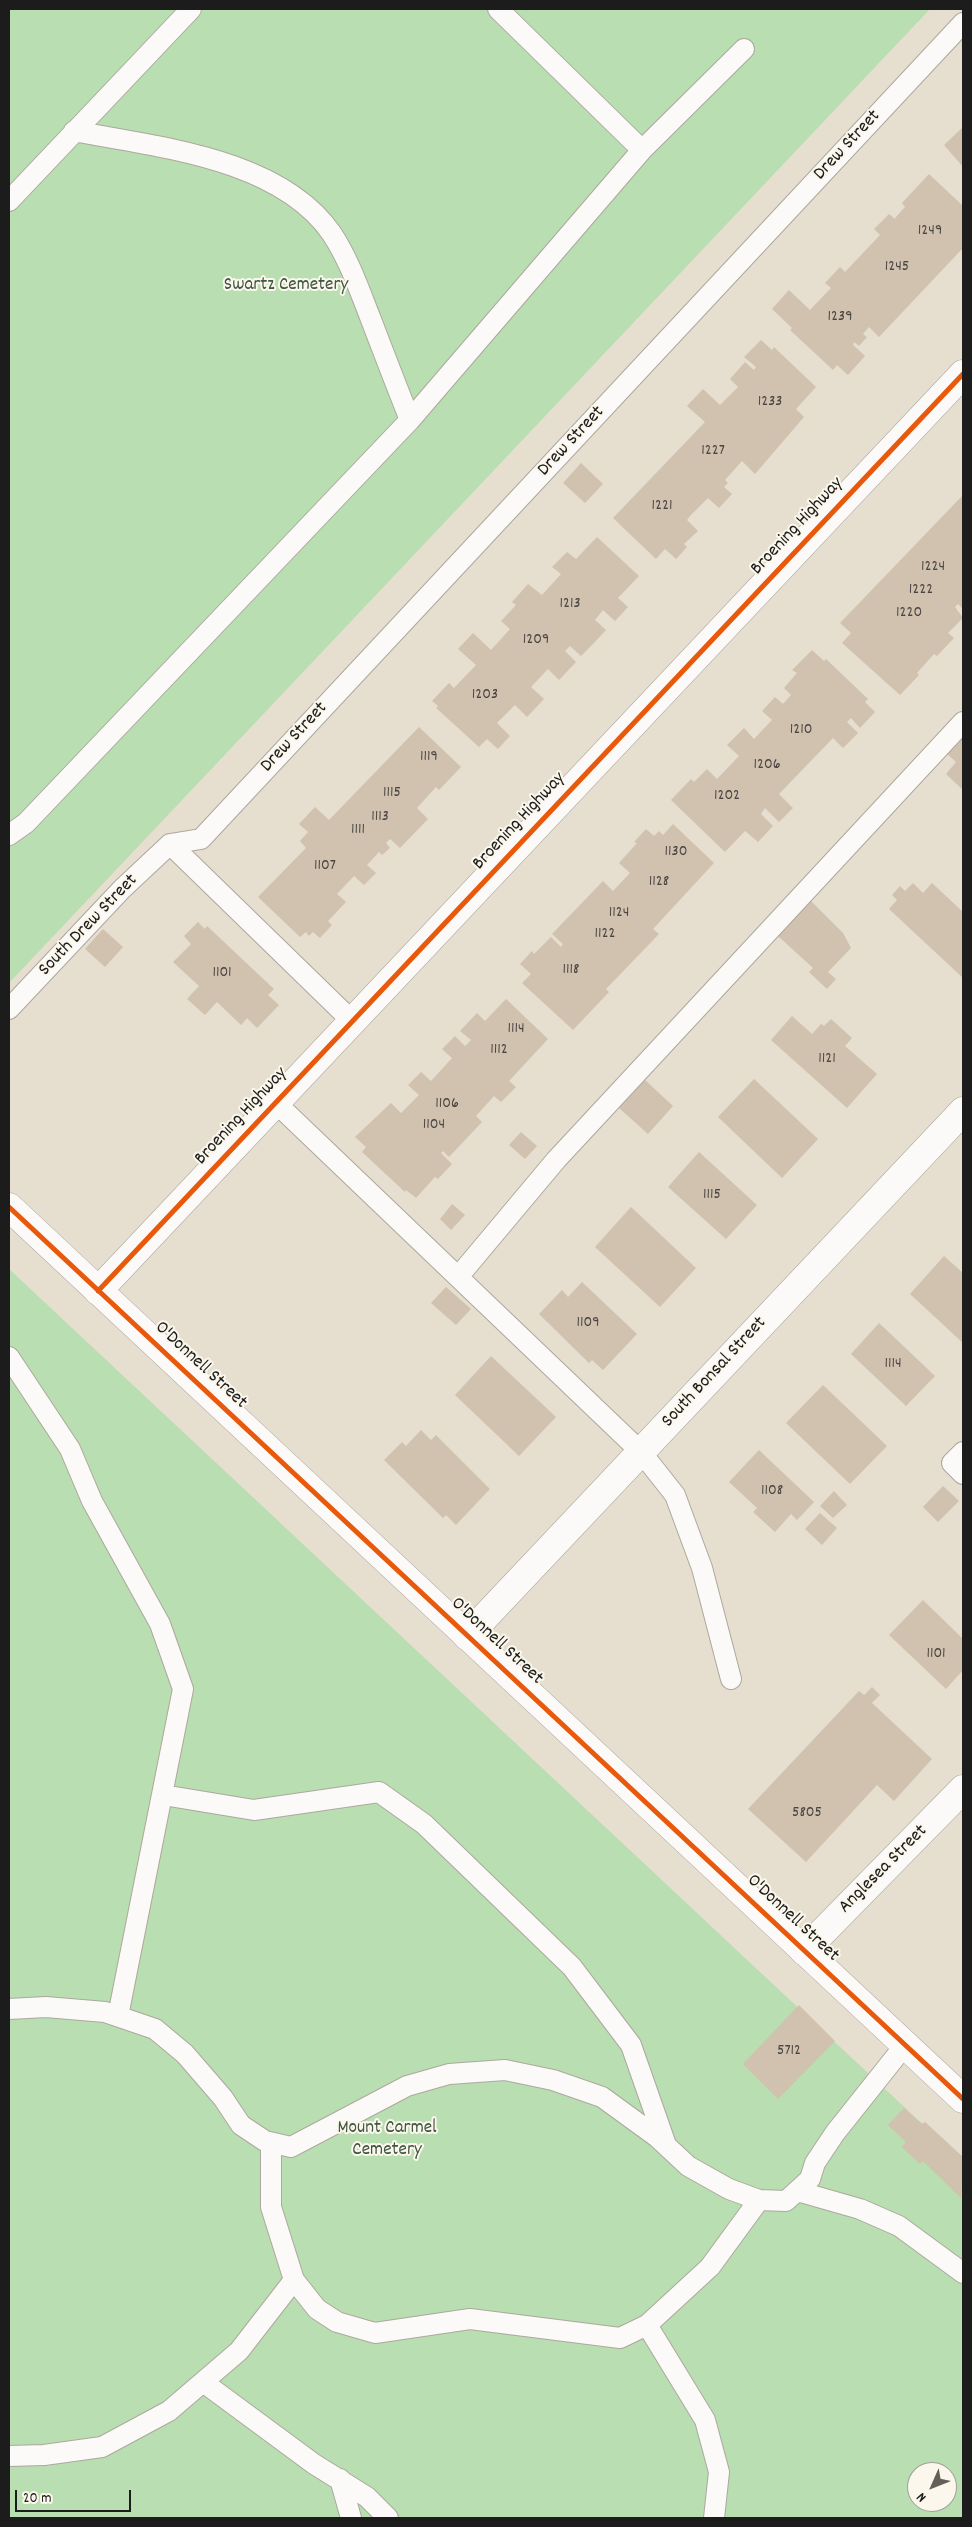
<!DOCTYPE html>
<html>
<head>
<meta charset="utf-8">
<style>
	body { margin:0 }
	#map { position:relative; width:972px; height:2527px; overflow:hidden; background:#e6dece; font-family:Dekko,sans-serif }
	canvas { display:block }
	.frame { position:absolute; inset:0; border:10px solid #1c1c1c; pointer-events:none }
	.north { position:absolute; left:907px; top:2462px; width:50px; height:50px; box-sizing:border-box; background:#fbf7ec; border:1px solid #a29f99; border-radius:50%; rotate:226deg; font-size:14px; font-weight:700; line-height:20px; text-align:center; color:#1c1c1c }
	.north::after { content:''; display:block; margin:auto; width:18px; height:22px; background:#63605a; clip-path:polygon(50% 0,100% 100%,50% 72%,0 100%) }
	.scale { position:absolute; left:15px; top:2490px; width:116px; height:22px; box-sizing:border-box; border:2px solid #1c1c1c; border-top:0; padding-left:6px; font-size:15px; line-height:18px; white-space:nowrap; color:#1c1c1c; -webkit-text-stroke:4px #fbf7ec; paint-order:stroke }
</style>
</head>
<body>
<div id="map">
<canvas width="972" height="2527"></canvas>
<div class="frame"></div>
<div class="north">N</div>
<div class="scale">20 m</div>
</div>
<script>
const ctx = document.querySelector('canvas').getContext('2d');
ctx.lineJoin = 'round';
function fillPath(path, color) {
  ctx.fillStyle = color;
  ctx.fill(path, 'evenodd');
}
function trace(path, color, width, dash) {
  ctx.strokeStyle = color;
  ctx.lineWidth = width;
  ctx.lineCap = dash ? 'butt' : 'round';
  ctx.setLineDash(dash || []);
  ctx.stroke(path);
}
function drawText(font, color, halo, rows, align = 'center') {
  ctx.font = font + ' Dekko,sans-serif';
  ctx.lineWidth = 4;
  ctx.setLineDash([]);
  ctx.textBaseline = 'middle';
  ctx.strokeStyle = halo;
  ctx.fillStyle = color;
  for (const [text, x, y, turn = 0] of rows) {
    ctx.save();
    ctx.translate(x, y);
    ctx.rotate((+turn || 0) * Math.PI / 180);
    ctx.textAlign = isNaN(turn) ? turn : align;
    if (halo) ctx.strokeText(text, 0, 0);
    ctx.fillText(text, 0, 0);
    ctx.restore();
  }
}
fillPath(new Path2D(`
	M9 9H930L9 983Z
	M9 1269 963 2162V2518H9ZM917 2472H947V2502H917Z`), '#b8deb1');
fillPath(new Path2D(`
	M962 128 963 129V167L944 145Z
	M929 174 963 206V248L879 337 869 327 863 334 867 337 859 346 854 342 853 345 865 356 848 375 837 365 833 370 790 330 792 328 772 309 789 290 810 310 831 288 825 283 840 267 845 272 880 235 874 229 889 214 895 219 896 217 905 207 902 203Z
	M761 340 772 350 774 347 816 387 796 409 804 417 755 474 742 461 725 480 728 483 724 487 732 494 719 508 708 498 690 516 687 520 698 531 684 544 687 547 676 559 665 549 656 559 613 518 705 422 687 406 703 389 720 405 738 387 730 379 745 362 754 370 756 367 744 357Z
	M581 463 603 484 585 503 563 483Z
	M963 495V609L958 604 955 607 963 618 948 633 954 638 937 656 934 654 917 673 919 675 900 695 842 643 851 633 840 623Z
	M597 537 639 576 618 598 628 607 615 621 603 610 595 620 606 630 593 644 581 656 570 646 565 651 576 662 559 680 548 669 531 687 544 699 527 717 515 705 497 723 510 736 498 749 487 739 479 747 436 708 438 706 432 701 449 683 454 688 476 665 458 649 473 633 491 650 510 629 501 621 516 605 512 602 528 584 542 595 561 574 552 567 567 552 576 559Z
	M812 650 824 661 826 659 868 699 865 702 875 712 860 728 851 718 847 722 858 733 843 748 833 738 779 794 793 808 779 822 765 808 761 814 773 826 758 842 745 831 725 852 671 800 691 779 694 782 707 769 717 779 739 756 727 745 744 728 754 739 772 720 762 711 775 697 783 704 791 695 784 688 797 673 792 670Z
	M419 727 461 767 439 790 436 787 417 808 428 819 400 848 390 839 386 843 390 848 382 855 379 852 367 865 376 873 364 885 354 876 337 894 346 902 328 921 332 925 320 938 313 932 309 936 306 932 300 937 258 897 306 848 300 841 308 832 299 824 315 807 329 820Z
	M963 732V790L946 774 956 762 945 752Z
	M673 824 714 863 653 929 659 934 606 989 609 992 573 1030 522 983 531 974 520 964 532 951 534 954 551 937 561 947 563 944 552 934 603 881 613 891 630 873 619 863 637 843 634 842 646 829 654 836 659 831 663 835Z
	M913 883 923 893 932 883 963 912V978L889 909 897 900 892 895 900 886 905 891Z
	M811 901 843 933 851 948 828 972 836 979 827 989 809 972 813 968 778 936Z
	M198 922 205 929 207 926 274 989 268 995 279 1005 257 1028 247 1018 241 1025 217 1002 205 1015 187 999 199 986 173 962 191 944 184 936Z
	M103 929 123 947 105 967 85 949Z
	M506 999 548 1039 509 1081 516 1087 501 1102 494 1096 476 1116 482 1122 449 1157 443 1151 441 1153 452 1164 438 1179 435 1177 416 1198 406 1190 405 1192 362 1152 366 1147 355 1137 391 1103 401 1113 419 1095 408 1085 421 1072 431 1081 452 1058 442 1049 455 1036 465 1046 471 1040 460 1031 477 1013 485 1021Z
	M792 1016 812 1034 821 1024 824 1026 831 1019 852 1038 845 1046 877 1074 847 1108 771 1040Z
	M754 1079 818 1139 782 1178 718 1117Z
	M645 1080 673 1106 648 1134 619 1108Z
	M521 1132 537 1146 525 1159 509 1145Z
	M699 1152 757 1205 726 1239 668 1187Z
	M452 1204 465 1215 451 1230 440 1219Z
	M631 1207 696 1268 660 1307 595 1247Z
	M944 1256 963 1273V1343L910 1294Z
	M582 1282 637 1334 603 1370 592 1360 589 1363 539 1314 562 1290 568 1297Z
	M446 1287 471 1309 456 1325 431 1303Z
	M879 1323 935 1376 906 1406 851 1354Z
	M491 1356 556 1417 519 1456 455 1395Z
	M823 1385 887 1446 850 1484 786 1423Z
	M421 1430 431 1440 436 1435 490 1489 456 1525 446 1515 443 1518 384 1460 402 1442 406 1446Z
	M759 1450 814 1502 797 1520 791 1514 775 1532 753 1512 757 1508 729 1482Z
	M943 1486 959 1501 938 1522 923 1507Z
	M834 1491 847 1505 833 1518 820 1506Z
	M820 1513 837 1528 822 1545 805 1529Z
	M923 1600 963 1639V1670L946 1689 889 1635Z
	M872 1687 880 1695 872 1703 932 1759 894 1801 877 1785 806 1862 748 1809 859 1691 864 1695Z
	M799 2005 835 2041 778 2099 743 2064Z
	M904 2108 922 2124 925 2122 963 2157 961 2198 923 2161 920 2164 902 2147 906 2142 888 2125Z`), '#d1c1af');
const service = new Path2D(`
	M498 9 642 150
	M74 131C157 147 280 158 332 234 349 260 359 289 370 317 383 351 396 385 410 420
	M9 201 191 9
	M9 835 26 823 410 420 642 150 744 49
	M170 844 201 839 963 23
	M170 844 352 1021
	M9 1009 122 889 170 844
	M276 1103 641 1452 675 1495 702 1568 731 1679
	M458 1277 556 1160 963 722
	M9 1357 70 1449 92 1501 160 1624 183 1689 118 2016
	M963 1452 952 1463 963 1474
	M163 1795 254 1810 379 1792 424 1824 572 1967 631 2045 666 2145
	M9 2009 46 2007 105 2012 155 2029 185 2054 223 2098 241 2125 265 2141 291 2147 407 2086 449 2074 505 2070 553 2080 602 2097 657 2137 688 2166 729 2189 759 2200 786 2201 810 2179 815 2163 835 2133 905 2045
	M271 2143V2207L294 2280 317 2309 337 2322 375 2333 470 2319 620 2338 647 2325 710 2267 759 2200
	M797 2191 860 2209 899 2226 963 2273
	M647 2325 705 2420 719 2472 714 2518
	M203 2382 314 2464 367 2497 388 2518
	M9 2456 44 2455 102 2447 169 2411 239 2351 294 2280
	M340 2479 351 2518`);
const minor = new Path2D(`
	M467 1636 963 1111
	M804 1951 963 1789`);
const tertiary = new Path2D(`
	M9 1207 963 2099
	M98 1291 963 374`);
trace(service, '#ada89e', 22);
trace(minor, '#ada89e', 29);
trace(tertiary, '#ada89e', 29);
trace(service, '#fbfaf8', 20);
trace(minor, '#fbfaf8', 28);
trace(tertiary, '#fbfaf8', 28);
trace(new Path2D(`
	M9 1207 963 2099
	M98 1291 963 374`), '#e8590c', 5);
drawText('16px', '#494541', null, [
	["1249",930,232],
	["1245",897,268],
	["1239",840,318],
	["1233",770,403],
	["1227",713,452],
	["1221",662,507],
	["1224",933,568],
	["1222",921,591],
	["1213",570,605],
	["1220",909,614],
	["1209",536,641],
	["1203",485,696],
	["1210",801,731],
	["1119",429,758],
	["1206",767,766],
	["1115",392,794],
	["1202",727,797],
	["1113",380,818],
	["1111",358,831],
	["1130",676,853],
	["1107",325,867],
	["1128",659,883],
	["1124",619,914],
	["1122",605,935],
	["1118",571,971],
	["1101",222,974],
	["1114",516,1030],
	["1112",499,1051],
	["1121",827,1060],
	["1106",447,1105],
	["1104",434,1126],
	["1115",712,1196],
	["1109",588,1324],
	["1114",893,1365],
	["1108",772,1492],
	["1101",936,1655],
	["5805",807,1814],
	["5712",789,2052]
]);
drawText('19px', '#1c1c1c', '#fbf7ec', [
	["Drew Street",848,146,-47],
	["Drew Street",572,442,-47],
	["Broening Highway",798,527,-47],
	["Drew Street",295,738,-47],
	["Broening Highway",520,822,-47],
	["South Drew Street",89,926,-46],
	["Broening Highway",242,1117,-47],
	["O'Donnell Street",200,1366,43],
	["South Bonsal Street",715,1373,-47],
	["O'Donnell Street",496,1642,43],
	["Anglesea Street",884,1870,-45],
	["O'Donnell Street",792,1919,43]
]);
drawText('19px', '#3f5642', '#fbf7ec', [
	["Swartz Cemetery",286,286],
	["Mount Carmel",387,2129],
	["Cemetery",387,2151]
]);
</script>
</body>
</html>
